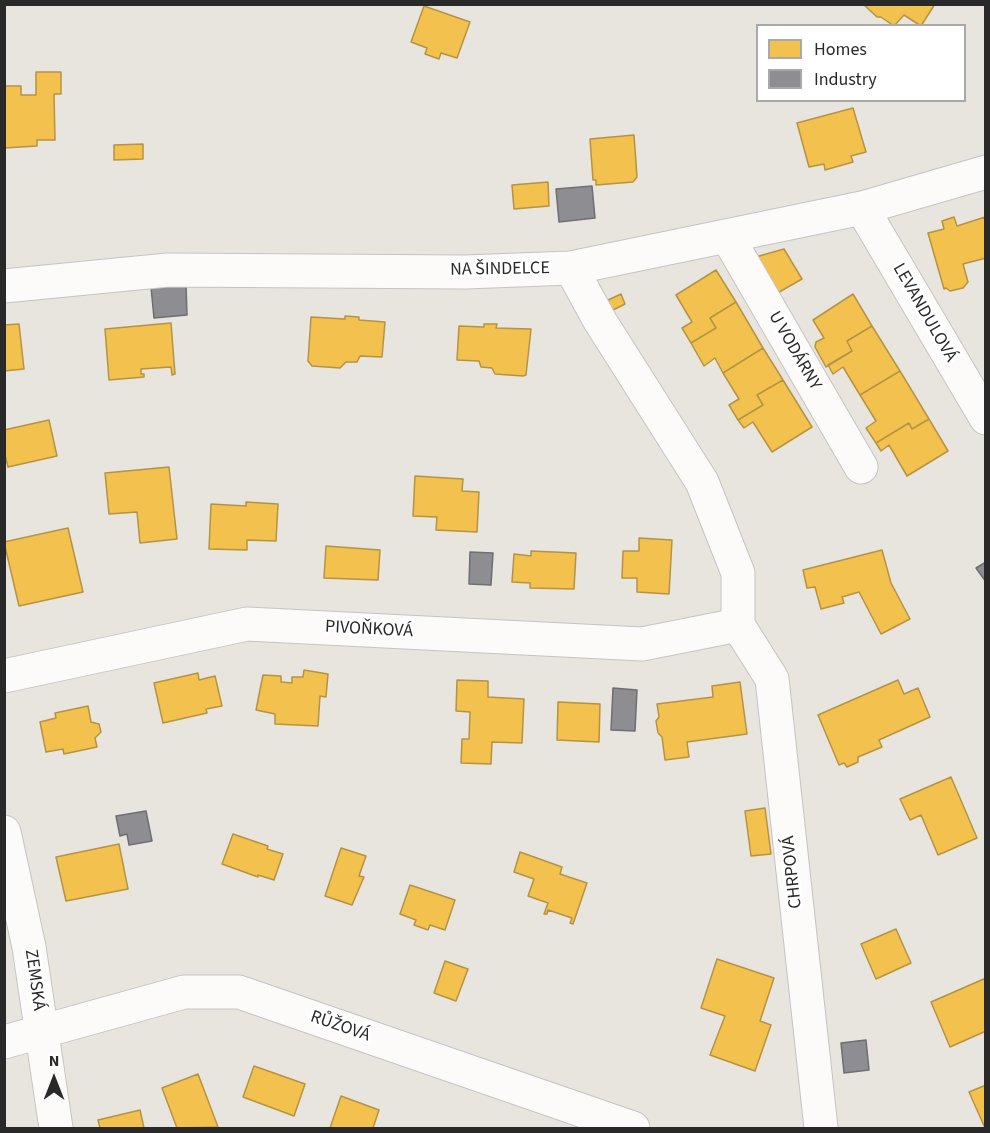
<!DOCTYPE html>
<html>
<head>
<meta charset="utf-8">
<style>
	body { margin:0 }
	#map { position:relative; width:990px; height:1133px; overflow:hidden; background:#e8e5de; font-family:"Source Sans 3",sans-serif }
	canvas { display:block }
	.frame { position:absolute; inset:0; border:6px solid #292929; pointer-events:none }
	.legend { position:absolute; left:756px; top:24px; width:210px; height:78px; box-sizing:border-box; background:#fff; border:2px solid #a9a9a9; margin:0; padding:8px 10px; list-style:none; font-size:18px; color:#292929 }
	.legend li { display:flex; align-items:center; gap:12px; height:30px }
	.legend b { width:30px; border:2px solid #a9a9a9 }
	.north { position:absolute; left:24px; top:1049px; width:60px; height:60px; -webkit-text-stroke:4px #fff; paint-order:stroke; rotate:0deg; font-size:16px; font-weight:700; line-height:24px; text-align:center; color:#292929 }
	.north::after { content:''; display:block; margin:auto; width:21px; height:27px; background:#292929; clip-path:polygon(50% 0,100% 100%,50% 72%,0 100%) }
</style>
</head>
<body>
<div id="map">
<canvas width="990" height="1133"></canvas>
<div class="frame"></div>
<ul class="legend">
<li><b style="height:16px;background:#f2c14e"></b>Homes</li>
<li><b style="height:16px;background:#8d8d92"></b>Industry</li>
</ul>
<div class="north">N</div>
</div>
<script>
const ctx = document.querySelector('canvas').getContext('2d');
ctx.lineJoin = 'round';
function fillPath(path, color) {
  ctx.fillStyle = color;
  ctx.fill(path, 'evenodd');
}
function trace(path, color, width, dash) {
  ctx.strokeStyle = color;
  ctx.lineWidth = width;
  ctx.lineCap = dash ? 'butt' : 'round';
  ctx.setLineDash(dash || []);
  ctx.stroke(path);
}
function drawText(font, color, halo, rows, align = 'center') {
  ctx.font = font + ' "Source Sans 3",sans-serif';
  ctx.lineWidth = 6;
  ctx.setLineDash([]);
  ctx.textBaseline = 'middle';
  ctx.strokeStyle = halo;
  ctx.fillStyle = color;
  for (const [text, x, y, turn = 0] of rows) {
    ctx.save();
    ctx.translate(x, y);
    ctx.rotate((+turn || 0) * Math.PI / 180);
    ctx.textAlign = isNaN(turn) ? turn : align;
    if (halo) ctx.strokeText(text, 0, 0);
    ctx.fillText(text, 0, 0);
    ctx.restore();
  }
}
const homes = new Path2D(`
	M863 4H935L921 26 904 15 894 26 881 17H877Z
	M424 6 470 22 457 58 441 53 439 59 425 54 427 48 411 42Z
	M36 72H61V94H54L55 140H37V146L4 148V86H21V95H36Z
	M853 108 866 152 851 156 853 162 825 170 824 164 809 167 797 123Z
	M634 135 637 177 633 182 596 185V180H593L590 139Z
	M143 144V159L114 160V145Z
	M548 182 549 206 514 209 512 185Z
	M954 217 957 226 985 217 986 258 963 264 968 282 963 288 950 291 946 288 944 289 928 233 944 229 942 221Z
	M784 249 802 279 774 295 752 258Z
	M716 270 736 302 710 318 716 328 691 343 682 328 692 322 676 295Z
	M621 294 625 304 611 311 606 301Z
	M853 294 872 326 847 341 852 351 826 367 815 347 816 342 824 338 813 320Z
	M736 302 763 348 723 373 715 358 704 366 691 343 716 328 710 318Z
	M345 316 359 317V320L385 322 382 357 360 356 357 362H346L340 368 312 366 308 361 311 317 345 319Z
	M171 323 175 374 172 375 171 367 141 369V374H144V377L109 380 105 329Z
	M19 324 24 369 4 371V325Z
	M484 324H497L496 328 531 329 526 375 523 376 495 374 492 368 481 367 479 361 457 360 459 326 484 327Z
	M872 326 900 371 860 395 843 367 833 374 828 365 852 351 847 341Z
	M763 348 783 380 757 395 763 405 738 420 729 405 739 399 723 373Z
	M900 371 929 419 912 429 909 423 876 443 866 428 876 421 860 395Z
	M783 380 812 427 772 452 753 422 744 428 738 420 763 405 757 395Z
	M929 419 948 451 907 476 889 445 881 451 876 443 909 423 912 429Z
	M49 420 57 456 8 467 4 451V430Z
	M169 467 177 539 140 543 137 512 109 514 105 473Z
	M415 476 463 479 462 491 479 492 477 532 436 530 437 517 413 516Z
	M246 502 278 504 276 541 247 540V550L209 549 211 504 246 506Z
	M68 528 83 592 19 606 4 542Z
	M639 538 672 540 669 594 637 592V578H622L623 551H639Z
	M326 546 380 550 378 580 324 578Z
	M882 550 891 583 910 619 881 634 859 592 842 597 844 603 821 609 815 587 807 588 803 570Z
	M531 551 576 553 574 589 530 588V583L512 582 514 554 531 556Z
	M304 670 328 674 326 697 320 696 318 726 275 724V714L256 710 263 675 281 676V682L292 683V677H303Z
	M198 673 199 680 215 676 222 706 206 709 207 713 163 723 154 683Z
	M457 680 488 681V697L524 699 522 743 492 742 491 764 461 763 462 739H469L470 712 456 711Z
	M898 680 904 694 918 688 930 717 879 740 882 747 858 757V762L847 767 844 763 839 765 818 715Z
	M740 682 747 734 687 742 689 757 665 760 662 737 658 733 656 721 659 717 657 704 713 697 712 686Z
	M558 702 600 704 599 742 557 740Z
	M88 706 91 722 99 724 101 732 95 738 97 747 64 754 63 749 46 752 40 722 56 718 55 713Z
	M951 777 977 838 938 855 921 815 910 820 900 799Z
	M765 808 771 854 751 856 745 811Z
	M233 834 268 846 267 849 283 854 274 880 258 875V877L222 864Z
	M119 844 128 889 66 901 56 857Z
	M341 848 366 856 359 876 364 877 352 905 325 896Z
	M520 852 562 867 560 874 587 883 573 924 570 923 572 918 548 910 547 914H544L548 903 528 896 534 879 514 872Z
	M410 885 455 900 445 930 430 925 428 930 414 925 416 920 400 914Z
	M896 929 911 963 876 979 861 944Z
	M717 959 774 978 760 1021 771 1025 755 1071 710 1055 725 1016 701 1008Z
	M445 961 468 969 456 1001 434 993Z
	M986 978V1031L950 1047 931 1002Z
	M254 1066 305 1084 294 1116 243 1097Z
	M198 1074 218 1127 177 1128 162 1088Z
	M986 1085V1128H985L969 1092Z
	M341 1096 379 1110 373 1128H330Z
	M140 1110 144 1128H100L98 1120Z`);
fillPath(homes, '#f2c14e');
trace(homes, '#b69343', 1.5);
const industry = new Path2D(`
	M592 186 595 218 559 222 556 189Z
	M186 284 187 315 154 318 151 287Z
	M470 552 493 553 491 585 469 584Z
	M986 562V582L976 568Z
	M613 688 637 690 635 731 611 730Z
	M146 811 152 841 129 845 127 834 120 836 116 816Z
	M866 1040 869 1070 844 1073 841 1043Z`);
fillPath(industry, '#8d8d92');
trace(industry, '#6f6f72', 1.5);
const street = new Path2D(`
	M862 208 986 418
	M727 236 861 467
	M571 268 600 321 702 482 738 573V625
	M4 286 168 270 465 272 571 268 862 208 986 172
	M738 625 772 679 821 1128
	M4 676 247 624 642 644 738 625
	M4 832 29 947 56 1128
	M4 1042 184 992H239L633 1128`);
trace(street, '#c5c4c4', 35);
trace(street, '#fcfbfa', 33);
drawText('18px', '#292929', '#fff', [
	["NA ŠINDELCE",500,270,-1],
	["LEVANDULOVÁ",924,313,60],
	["U VODÁRNY",794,351,60],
	["PIVOŇKOVÁ",369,630,3],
	["CHRPOVÁ",793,872,-96],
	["ZEMSKÁ",34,980,82],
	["RŮŽOVÁ",340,1027,19]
]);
</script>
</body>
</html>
